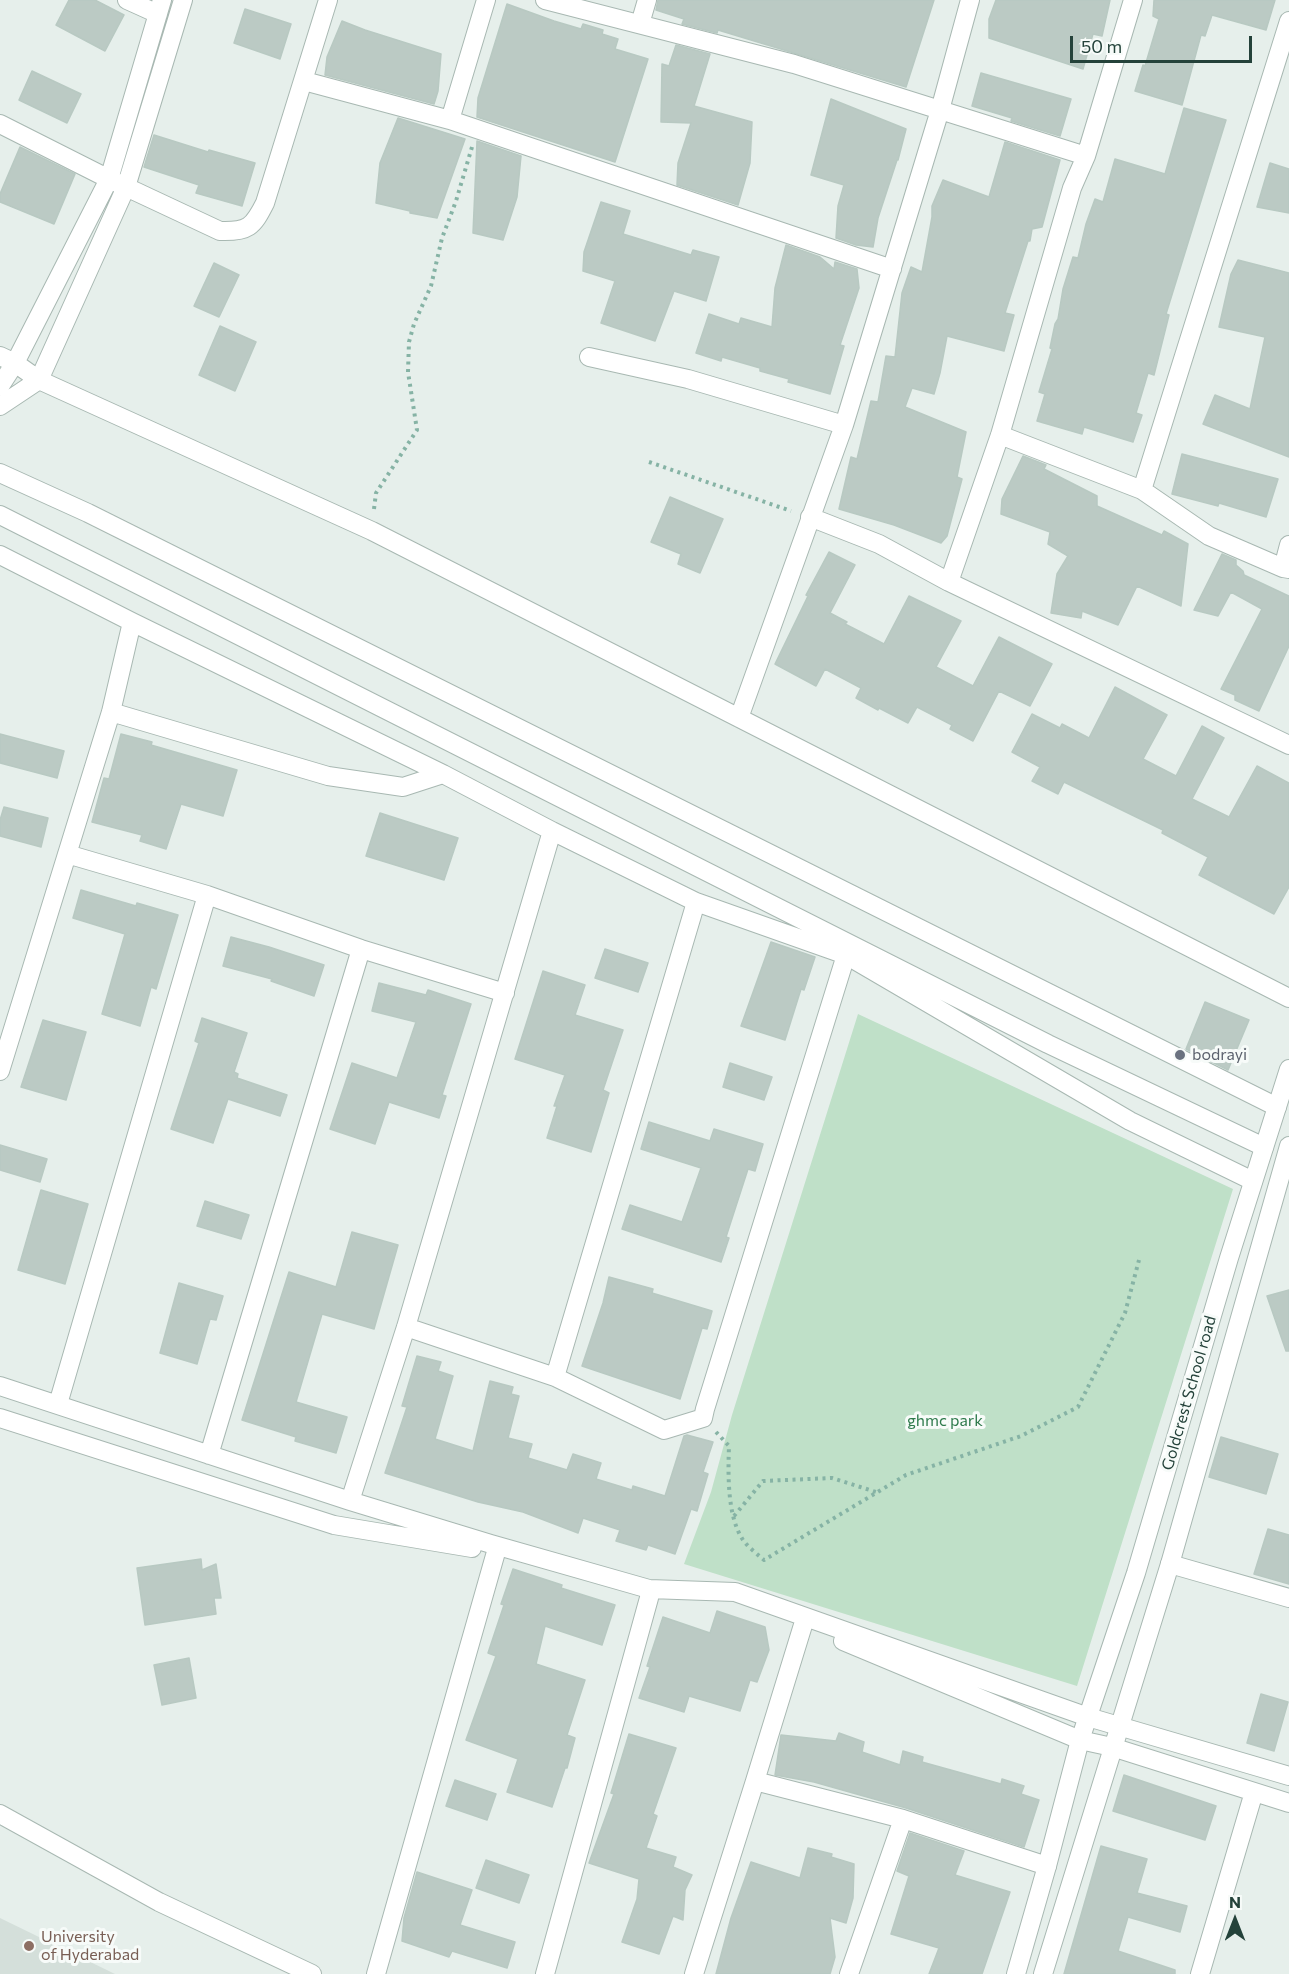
<!DOCTYPE html>
<html>
<head>
<meta charset="utf-8">
<style>
	body { margin:0 }
	#map { position:relative; width:1289px; height:1974px; overflow:hidden; background:#e6efeb; font-family:Commissioner,sans-serif }
	canvas { display:block }
	.north { position:absolute; left:1205px; top:1890px; width:60px; height:60px; -webkit-text-stroke:4px #f7fbf9; paint-order:stroke; rotate:0deg; font-size:16px; font-weight:700; line-height:24px; text-align:center; color:#24423a }
	.north::after { content:''; display:block; margin:auto; width:21px; height:27px; background:#24423a; clip-path:polygon(50% 0,100% 100%,50% 72%,0 100%) }
	.scale { position:absolute; left:1070px; top:36px; width:182px; height:27px; box-sizing:border-box; border:3px solid #24423a; border-top:0; padding-left:8px; font-size:18px; line-height:21px; white-space:nowrap; color:#24423a; -webkit-text-stroke:4px #f7fbf9; paint-order:stroke }
</style>
</head>
<body>
<div id="map">
<canvas width="1289" height="1974"></canvas>
<div class="north">N</div>
<div class="scale">50 m</div>
</div>
<script>
const ctx = document.querySelector('canvas').getContext('2d');
ctx.lineJoin = 'round';
function fillPath(path, color) {
  ctx.fillStyle = color;
  ctx.fill(path, 'evenodd');
}
function trace(path, color, width, dash) {
  ctx.strokeStyle = color;
  ctx.lineWidth = width;
  ctx.lineCap = dash ? 'butt' : 'round';
  ctx.setLineDash(dash || []);
  ctx.stroke(path);
}
function drawText(font, color, halo, rows, align = 'center') {
  ctx.font = font + ' Commissioner,sans-serif';
  ctx.lineWidth = 6;
  ctx.setLineDash([]);
  ctx.textBaseline = 'middle';
  ctx.strokeStyle = halo;
  ctx.fillStyle = color;
  for (const [text, x, y, turn = 0] of rows) {
    ctx.save();
    ctx.translate(x, y);
    ctx.rotate((+turn || 0) * Math.PI / 180);
    ctx.textAlign = isNaN(turn) ? turn : align;
    if (halo) ctx.strokeText(text, 0, 0);
    ctx.fillText(text, 0, 0);
    ctx.restore();
  }
}
fillPath(new Path2D(`
	M0 1918 115 1974H0Z`), '#d4dfda');
fillPath(new Path2D(`
	M858 1014 1233 1189 1077 1686 684 1564 711 1492 732 1415Z`), '#bfe0c8');
const building = new Path2D(`
	M69 0H95L124 15 105 51 56 25Z
	M658 0H934L906 87 718 30 717 33 682 24 684 19 656 10Z
	M996 0H1110L1102 36 1093 34 1083 69 989 38V19Z
	M1154 0H1275L1266 30 1212 15 1205 36 1201 35 1182 105 1135 91 1143 65 1145 66 1159 19 1153 16Z
	M507 4 554 21 581 29 583 24 603 30 602 34 618 39 615 49 648 59 615 162 477 117 478 98Z
	M245 9 291 24 280 59 234 43Z
	M342 21 365 30 441 54 438 91 434 104 325 75 327 57Z
	M676 45 710 54 694 106 752 122 750 163 738 205 677 185 678 163 691 123 661 122 662 64 669 66Z
	M32 71 81 94 67 123 19 100Z
	M981 73 1071 99 1060 136 1011 121 1012 118 972 106Z
	M831 99 906 129 898 160H897L878 218 873 247 856 245 836 238 838 206 844 185 811 175Z
	M1184 108 1226 120 1166 314 1169 315 1154 375 1148 373 1136 413 1142 415 1133 442 1084 427 1082 434 1037 421 1045 394 1039 392 1052 349 1050 348 1055 324 1058 319 1063 289 1073 257 1078 258 1086 224 1095 199 1103 202 1115 159 1165 174Z
	M398 118 465 139 437 218 410 213V211L376 203 380 163Z
	M154 135 208 152 209 150 255 163 242 206 196 193 199 185 144 167Z
	M477 141 521 156 517 197 503 240 473 233Z
	M1005 142 1060 160 1042 227 1032 229 1030 241H1028L1005 313 1014 315 1004 351 947 336 940 373 934 394 912 388 905 407 966 432 957 477 962 479 947 536 941 543 894 525 839 509 851 457 857 459 871 401 878 402 886 356 895 357 902 293 911 267 922 272 932 217V206L943 180 989 197Z
	M20 147 75 174 54 224 0 202V194Z
	M1270 163 1289 169V213L1257 207Z
	M601 202 630 211 623 234 691 255 693 250 719 257 706 301 674 291 655 341 601 323 615 281 583 271 584 252Z
	M786 245 820 257 834 269 835 262 857 269 859 288 840 345 844 346 830 394 788 382 789 379 760 371V368L722 357 721 361 696 353 709 314 739 324 741 318 772 327 775 288Z
	M1238 260 1289 273V457L1203 424 1215 395 1250 409 1265 337 1219 327 1231 274Z
	M214 263 239 275 219 317 194 306Z
	M220 326 256 342 235 391 199 375Z
	M1182 454 1278 479 1266 517 1219 503 1218 506 1172 494Z
	M1023 456 1046 465 1044 469 1097 496V506L1162 535 1164 531 1188 544 1181 606 1137 586 1118 625 1082 611 1081 618 1051 613 1057 574 1068 556 1048 544 1050 532 1001 514 1002 499Z
	M670 497 723 519 700 573 678 564 681 554 651 542Z
	M829 552 855 565 830 613 847 622 845 624 884 644 909 596 961 621 936 667 973 686 999 637 1052 664 1030 706 999 691 973 741 950 729 952 725 917 707 908 723 879 708 878 710 856 698 861 688 825 669 816 686 775 664 808 596 806 595Z
	M1222 554 1236 560V565L1243 571 1244 575 1289 596V646L1259 711 1235 700V695L1221 689 1262 609 1231 592 1218 616 1194 610Z
	M1115 687 1167 715 1143 759 1176 776 1202 726 1224 738 1192 799 1229 817 1257 766 1289 783V887L1274 914 1199 875 1208 857 1162 833 1163 830 1064 782 1058 794 1032 781 1040 767 1012 752 1032 714 1060 728 1062 724 1089 738Z
	M0 734 64 751 57 778 0 763Z
	M121 734 152 742 151 745 237 770 223 816 181 804 166 849 140 841 142 835 92 822 104 778 109 779Z
	M4 807 48 818 41 847 0 836V820Z
	M380 813 458 838 444 880 366 856Z
	M81 890 136 906 137 903 178 915 156 989 151 987 140 1026 102 1014 125 934 73 918Z
	M231 937 269 947 324 965 314 996 271 981 272 979 223 966Z
	M771 942 815 957 804 990 801 989 785 1040 741 1026Z
	M605 949 648 963 638 992 595 978Z
	M543 971 585 985 575 1015 623 1030 603 1090 609 1093 591 1152 547 1138 557 1106H554L565 1075 515 1059Z
	M379 983 426 995 428 990 471 1004 442 1095 446 1096 439 1118 389 1102 375 1144 330 1129 352 1063 397 1078 416 1022 372 1011Z
	M1205 1002 1249 1020 1228 1070 1186 1049Z
	M202 1018 247 1033 234 1072 238 1074 237 1078 287 1095 280 1116 228 1099 213 1143 171 1129 199 1043 195 1041Z
	M43 1020 86 1032 66 1100 21 1087Z
	M730 1063 772 1077 764 1100 723 1087Z
	M649 1122 710 1141 714 1129 763 1144 755 1171 748 1169 726 1237 729 1238 721 1262 622 1229 630 1205 682 1222 701 1168 641 1149Z
	M0 1145 47 1159 40 1182 0 1170Z
	M41 1190 88 1204 65 1284 18 1270Z
	M205 1201 249 1215 241 1239 197 1226Z
	M352 1232 398 1245 374 1329 322 1314 296 1402 347 1417 336 1453 295 1441 296 1437 242 1420 289 1272 336 1287Z
	M609 1277 653 1289 652 1293 712 1311 707 1329 702 1328 680 1399 582 1366 603 1303Z
	M179 1283 223 1296 216 1320 210 1319 197 1364 160 1353Z
	M1289 1290V1351H1286L1267 1296Z
	M417 1356 441 1362 438 1371 453 1376 435 1439 473 1451 490 1381 513 1387 511 1394 519 1396 508 1438 532 1444 528 1458 567 1470 573 1454 601 1463 596 1479 632 1490 633 1486 665 1496 684 1436 687 1435 713 1442 703 1472 708 1474 697 1511 691 1509 675 1554 648 1545 646 1550 616 1541 620 1530 583 1518 578 1533 523 1512 478 1502 385 1473 407 1407 402 1406Z
	M1221 1437 1278 1454 1266 1494 1209 1477Z
	M1268 1529 1289 1535V1584L1254 1574Z
	M201 1559 202 1570 216 1564 221 1598H214L216 1614 145 1625 137 1568Z
	M513 1569 562 1585 561 1588 615 1605 602 1645 545 1626 536 1664 585 1680 567 1735 575 1738 567 1768H565L552 1807 507 1792 518 1759 466 1740 496 1656 488 1653 504 1605 501 1604Z
	M717 1611 765 1627 769 1650 757 1682 750 1680 740 1711 689 1696 684 1712 639 1698 650 1667 647 1666 663 1617 710 1633Z
	M189 1658 196 1698 162 1705 154 1665Z
	M1261 1694 1288 1702 1274 1751 1247 1743Z
	M839 1733 864 1742 862 1752 900 1765 903 1751 923 1757 922 1762 1001 1784 1002 1779 1024 1786 1021 1794 1039 1800 1024 1847 906 1808 814 1782 775 1775 781 1735 836 1741Z
	M629 1734 676 1748 653 1814 657 1816 646 1848 676 1857 673 1867 692 1875 685 1890 683 1920 673 1916 659 1954 622 1942 637 1899 639 1879 589 1863 614 1794 611 1793Z
	M1124 1775 1216 1806 1205 1840 1113 1811Z
	M455 1780 496 1794 487 1820 446 1806Z
	M910 1833 964 1851 955 1875 1010 1892 982 1974H929L939 1948 891 1934 909 1876 897 1871Z
	M1101 1846 1147 1859 1137 1893 1187 1906 1180 1932 1128 1917 1118 1951 1175 1970V1974H1064Z
	M808 1848 832 1854 831 1857 854 1864 853 1898 846 1923 830 1918 835 1957 830 1974H716L731 1918 751 1862 800 1878Z
	M486 1860 529 1875 519 1903 476 1888Z
	M417 1872 472 1890 460 1925 515 1942 507 1968 452 1951 449 1957 402 1941 404 1918Z`);
fillPath(building, '#bbcac4');
trace(building, '#b8c9c2', 1.5);
const minor = new Path2D(`
	M127 0 158 14
	M545 0 794 64 1086 156
	M640 24 647 0
	M304 81 450 120 892 269
	M450 120 486 0
	M0 124 109 179 220 231C248 232 253 227 265 203L328 0
	M0 356 15 363 39 380 372 531 1289 998
	M589 357 688 379 844 425
	M0 386 15 363 109 179 162 0
	M0 406 39 380 126 187 183 0
	M1000 435 1142 490 1209 536 1283 568 1289 569
	M0 473 88 513 1277 1107
	M1142 490 1289 21
	M0 515 1048 1044 1264 1147
	M810 517 879 544 949 582 1289 745
	M0 555 132 622 443 774 552 831 696 902 846 955 1130 1121 1253 1181
	M1283 568 1289 545
	M949 582 1000 435 1072 188 1086 156 1133 0
	M111 712 328 776 403 787 443 774
	M739 718 844 425 940 110 970 0
	M67 854 207 895 361 949 505 993
	M0 1071 111 712 132 622
	M406 1327 555 1377 664 1430 703 1418 705 1409 846 955
	M555 1377 696 902
	M0 1386 350 1501 491 1544 649 1589 735 1592 1088 1717 1289 1776
	M58 1404 207 895
	M0 1418 334 1525 472 1548
	M209 1455 361 949
	M350 1501 406 1327 552 831
	M1170 1564 1289 1598
	M843 1641 1080 1740 1112 1747 1289 1803
	M755 1781 803 1625
	M0 1814 159 1902 312 1974
	M376 1974 496 1552
	M545 1974 649 1598
	M694 1974 755 1781 903 1819 1047 1866
	M849 1974 903 1819
	M1200 1974 1254 1792`);
const tertiary = new Path2D(`
	M1016 1974 1047 1866 1080 1740 1136 1573 1229 1258 1289 1069
	M1043 1974 1170 1564 1289 1146`);
trace(minor, '#a8b8b2', 20);
trace(tertiary, '#a8b8b2', 20);
trace(new Path2D(`
	M649 462 791 511
	M374 509 376 493 417 430 408 372 409 342 414 324 431 286 442 238 456 201 472 147
	M716 1432 729 1446C728 1474 727 1516 743 1540 748 1547 757 1554 764 1560L906 1475 1021 1436 1078 1407 1125 1313 1139 1260
	M734 1516 763 1481 832 1478 876 1492`), '#86b3a5', 4, [3, 4.5]);
trace(minor, '#fff', 18);
trace(tertiary, '#fff', 18);
for (const [x, y, r, color] of [
	[1180,1055,6,"#6b7280"],
	[29,1946,6,"#8d6e63"]
]) {
  const dot = new Path2D();
  dot.arc(x, y, r, 0, 2 * Math.PI);
  ctx.fillStyle = color;
  ctx.fill(dot);
  trace(dot, '#f7fbf9', 2);
}
drawText('16px', '#5b616d', '#f7fbf9', [
	["bodrayi",1192,1055]
], 'left');
drawText('16px', '#24423a', '#f7fbf9', [
	["Goldcrest School road",1189,1393,-74]
]);
drawText('16px', '#2d7a4b', '#f7fbf9', [
	["ghmc park",945,1421]
]);
drawText('16px', '#785e54', '#f7fbf9', [
	["University",41,1937],
	["of Hyderabad",41,1955]
], 'left');
</script>
</body>
</html>
